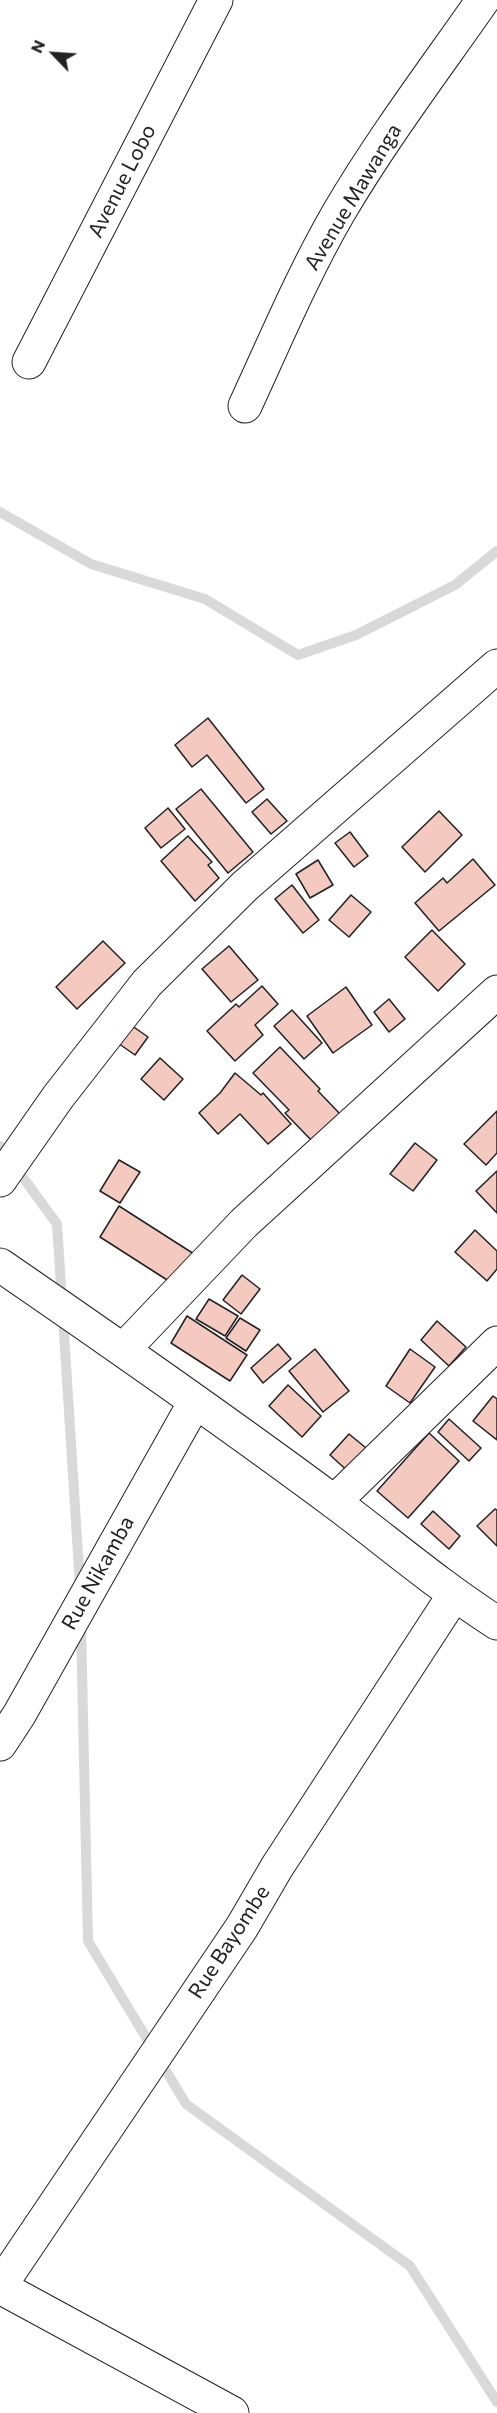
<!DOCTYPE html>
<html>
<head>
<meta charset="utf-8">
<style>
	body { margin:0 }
	#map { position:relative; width:497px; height:2413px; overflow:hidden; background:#fff; font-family:Commissioner,sans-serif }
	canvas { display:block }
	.north { position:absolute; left:24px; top:24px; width:60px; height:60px; -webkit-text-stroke:4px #fff; paint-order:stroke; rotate:295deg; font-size:16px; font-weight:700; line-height:24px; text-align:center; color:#222 }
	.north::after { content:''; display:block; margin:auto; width:21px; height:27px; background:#222; clip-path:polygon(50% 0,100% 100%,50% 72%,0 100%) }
</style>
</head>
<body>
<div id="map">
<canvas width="497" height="2413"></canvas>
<div class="north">N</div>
</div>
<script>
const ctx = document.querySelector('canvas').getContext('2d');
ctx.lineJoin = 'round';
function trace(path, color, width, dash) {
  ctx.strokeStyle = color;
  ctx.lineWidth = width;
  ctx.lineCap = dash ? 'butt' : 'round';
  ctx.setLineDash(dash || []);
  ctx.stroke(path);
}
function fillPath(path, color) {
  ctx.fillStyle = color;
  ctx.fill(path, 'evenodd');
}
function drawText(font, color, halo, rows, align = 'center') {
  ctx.font = font + ' Commissioner,sans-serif';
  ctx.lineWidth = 4.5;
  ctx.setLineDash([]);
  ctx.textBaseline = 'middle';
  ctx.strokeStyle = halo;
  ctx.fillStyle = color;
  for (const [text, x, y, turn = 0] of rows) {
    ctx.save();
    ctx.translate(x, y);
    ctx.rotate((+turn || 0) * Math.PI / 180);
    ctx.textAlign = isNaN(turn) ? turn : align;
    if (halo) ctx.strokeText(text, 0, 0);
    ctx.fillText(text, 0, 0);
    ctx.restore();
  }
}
trace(new Path2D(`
	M0 512 91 564 205 599 298 655 356 635 455 585 497 551
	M0 1146 57 1224 62 1301
	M63 1317 80 1586
	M81 1625 88 1941 186 2104 410 2266 497 2402`), '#d9d9d9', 10);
const building = new Path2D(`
	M208 718 264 789 246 803 207 755 192 767 175 745Z
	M201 789 253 852 228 873 176 809Z
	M267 799 287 821 271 834 252 812Z
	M168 808 185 829 161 848 145 828Z
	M439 811 462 835 425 872 402 847Z
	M350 832 368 856 354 867 335 843Z
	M188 836 212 862 208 865 219 878 195 901 161 861Z
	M473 859 495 885 439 931 415 903 443 878 447 883Z
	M318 860 333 885 310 898 296 874Z
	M292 885 319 920 303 933 275 899Z
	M351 895 371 912 349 937 329 920Z
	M432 930 465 964 438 991 405 957Z
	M103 941 125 963 77 1009 56 987Z
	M229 946 258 980 231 1002 202 969Z
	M262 986 278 1004 255 1025 263 1035 235 1061 207 1031 236 1004 239 1007Z
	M346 987 372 1025 333 1053 307 1016Z
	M389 999 405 1019 389 1032 374 1012Z
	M292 1010 322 1043 304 1059 274 1026Z
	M128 1023 148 1037 135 1055 115 1041Z
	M280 1047 320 1089 318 1091 341 1115 313 1142 285 1113 289 1110 253 1073Z
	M160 1058 183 1079 164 1100 141 1079Z
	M235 1073 261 1095 263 1093 291 1124 268 1144 240 1114 218 1134 199 1113 220 1093Z
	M497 1111V1153L486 1165 464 1144Z
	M415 1143 437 1160 413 1191 390 1174Z
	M119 1160 140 1172 120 1203 100 1191Z
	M497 1171V1213L476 1191Z
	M119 1206 194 1254 175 1285 100 1237Z
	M475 1230 497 1251V1269L487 1281 455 1252Z
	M242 1275 260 1289 241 1314 223 1300Z
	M209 1299 238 1316 225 1336 196 1319Z
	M187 1316 247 1355 230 1381 171 1343Z
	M240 1318 260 1330 246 1351 226 1338Z
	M437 1321 466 1347 449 1366 421 1340Z
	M278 1344 291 1359 263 1383 251 1368Z
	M315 1349 349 1391 323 1412 289 1371Z
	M410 1349 435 1367 410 1403 386 1386Z
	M288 1385 321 1416 302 1437 269 1406Z
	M493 1396 497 1399V1440L473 1421Z
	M449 1419 481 1448 469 1461 438 1432Z
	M429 1433 459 1461 408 1518 377 1491Z
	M349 1434 371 1452 351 1474 330 1455Z
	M495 1509 497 1510V1546L477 1526Z
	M433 1511 460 1536 449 1549 421 1524Z`);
fillPath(building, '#f3c9c0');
trace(building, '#222', 1.5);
const minor = new Path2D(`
	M29 362 216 0
	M245 406C275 341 303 274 339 212 382 139 434 70 483 0
	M0 1180 58 1097 147 983 245 886 497 666
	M0 1265C112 1342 224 1420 333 1501 388 1542 439 1586 497 1623
	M123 1350 244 1223 497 992
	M334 1502 497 1343
	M0 1744 19 1715 195 1402
	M0 2286 242 1927 277 1867 454 1595
	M0 2287 232 2413`);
trace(minor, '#222', 35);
trace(minor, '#fff', 33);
drawText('21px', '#222', '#fff', [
	["Avenue Lobo",122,181,-63],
	["Avenue Mawanga",353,197,-59],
	["Rue Nikamba",98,1573,-61],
	["Rue Bayombe",229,1942,-57]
]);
</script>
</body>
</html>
